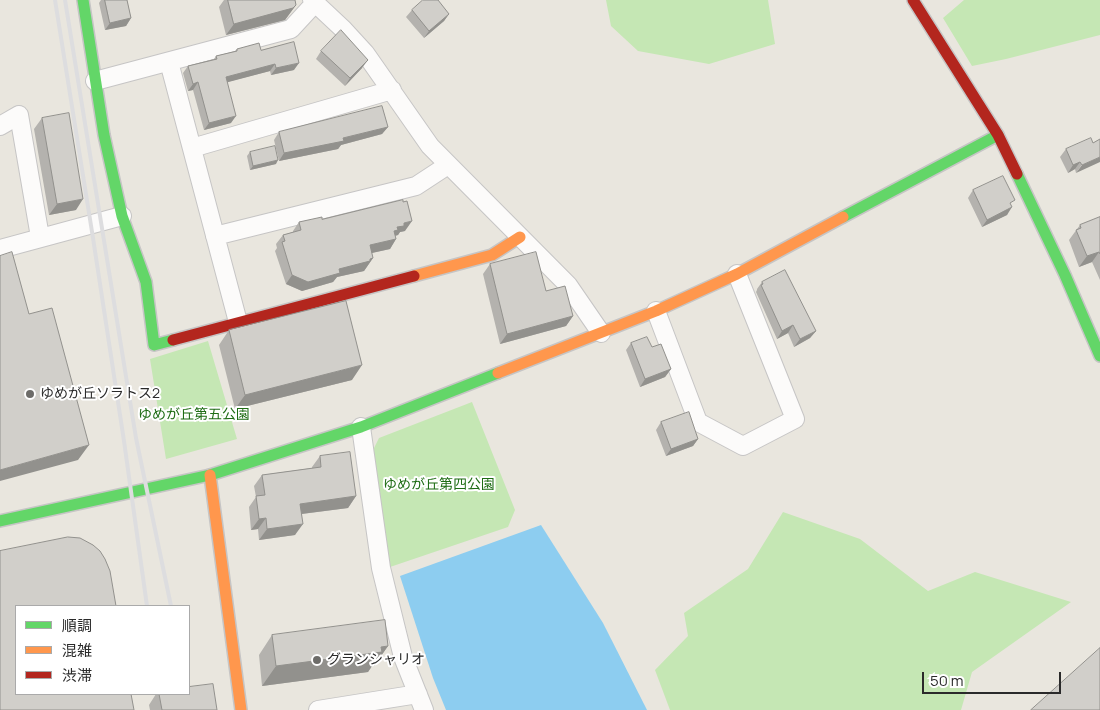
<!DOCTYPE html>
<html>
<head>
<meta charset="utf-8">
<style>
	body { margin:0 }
	#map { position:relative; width:1100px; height:710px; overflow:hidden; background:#e9e6de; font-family:Manrope,"Noto Sans JP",sans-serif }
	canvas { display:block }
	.legend { position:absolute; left:15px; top:605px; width:175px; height:90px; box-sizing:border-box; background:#fff; border:1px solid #aaa; margin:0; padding:6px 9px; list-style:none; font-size:15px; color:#2a2a2a }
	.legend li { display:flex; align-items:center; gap:10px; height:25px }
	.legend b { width:25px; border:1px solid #aaa }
	.scale { position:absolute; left:922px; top:672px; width:139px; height:22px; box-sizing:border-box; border:2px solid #2a2a2a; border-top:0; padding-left:6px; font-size:15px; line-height:18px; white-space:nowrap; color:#2a2a2a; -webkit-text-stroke:4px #fff; paint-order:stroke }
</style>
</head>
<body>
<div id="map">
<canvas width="1100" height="710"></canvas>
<ul class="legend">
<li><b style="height:6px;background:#63d668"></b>順調</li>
<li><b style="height:6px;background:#ff974d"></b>混雑</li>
<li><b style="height:6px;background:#b3261e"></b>渋滞</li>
</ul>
<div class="scale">50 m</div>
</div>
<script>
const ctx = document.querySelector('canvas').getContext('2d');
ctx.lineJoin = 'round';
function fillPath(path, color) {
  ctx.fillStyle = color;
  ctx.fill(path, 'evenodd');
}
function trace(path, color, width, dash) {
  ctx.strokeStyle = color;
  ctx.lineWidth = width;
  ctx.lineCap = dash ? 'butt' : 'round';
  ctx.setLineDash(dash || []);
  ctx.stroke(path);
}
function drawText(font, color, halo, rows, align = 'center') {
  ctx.font = font + ' Manrope,"Noto Sans JP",sans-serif';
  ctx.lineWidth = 4;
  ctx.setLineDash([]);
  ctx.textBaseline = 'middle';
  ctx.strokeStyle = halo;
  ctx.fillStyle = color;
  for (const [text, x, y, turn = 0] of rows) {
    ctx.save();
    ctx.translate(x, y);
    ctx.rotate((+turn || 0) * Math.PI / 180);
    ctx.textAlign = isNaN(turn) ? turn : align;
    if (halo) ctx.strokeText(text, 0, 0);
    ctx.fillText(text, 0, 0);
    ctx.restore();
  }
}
fillPath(new Path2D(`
	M606 0H768L775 44 709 64 638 51 611 26Z
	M964 0H1100V35L1006 59 972 66 943 18Z
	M208 341 237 439 166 459 150 359Z
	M472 402 515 510 508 527 390 567 372 452 379 438Z
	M783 512 860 539 928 591 975 572 1071 602 972 672 961 710H670L655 670 688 636 684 613 748 569Z`), '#c5e7b4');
fillPath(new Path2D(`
	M541 525 603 623 647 710H446L433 678 400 576Z`), '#8dcdf0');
const street = new Path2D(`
	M312 0 343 29 365 53 430 146 568 285 601 333
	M169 62 238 322
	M95 81 291 29 315 3
	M0 126 19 115 40 237
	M192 148 392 90
	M215 236 416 186 448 165
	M0 249 122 216
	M656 311 698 422 743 446 795 419 737 274
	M361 427 381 568 403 657 424 710
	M318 710 418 694`);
const fast = new Path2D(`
	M83 0 104 135 122 216 146 282 154 345 173 340
	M1017 174 1065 275 1100 356
	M843 217 998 135
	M0 521 210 475 361 427 498 373`);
const slow = new Path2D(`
	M414 276 492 255 520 237
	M498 373 656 311 737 274 843 217
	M210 475 241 710`);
const jam = new Path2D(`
	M913 0 998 135 1017 174
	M173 340 414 276`);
trace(street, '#c6c5c5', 20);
trace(fast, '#c6c5c5', 14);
trace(slow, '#c6c5c5', 14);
trace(jam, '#c6c5c5', 14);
trace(street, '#fcfbfa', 18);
trace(fast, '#63d668', 11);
trace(slow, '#ff974d', 11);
trace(jam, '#b3261e', 11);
trace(new Path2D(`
	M55 0 93 238 124 441 147 606
	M65 0 136 438 171 606`), '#dddddf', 4);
fillPath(new Path2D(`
	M101 0H127L131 18 126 26 105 30 99 3Z
	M224 0H295L296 5 285 20 226 35 219 7Z
	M412 10 449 14 444 21 424 38 406 17Z
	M237 49 261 50 294 70 271 75 270 71 227 82 231 123 204 130 193 90 188 91 183 73 188 66 214 59 216 56 235 51Z
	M321 51 362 68 345 86 316 59Z
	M42 118 76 210 49 215 34 129Z
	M388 127 382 134 341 145 338 149 279 161 274 140 279 132Z
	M1100 139 1076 173 1075 169 1068 173 1060 157 1066 149 1093 143Z
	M250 152 276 164 250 170 247 156Z
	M973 190 1011 205 1007 215 982 227 968 198Z
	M1100 217V280L1092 262 1079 267 1069 240 1080 225Z
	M322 219 405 231 400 232 398 235 395 236 396 239 390 249 371 253 373 258 364 271 337 277 333 282 302 291 286 284 275 251 277 248 276 244 283 235 293 232V231L299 222Z
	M490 264 573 316 566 326 500 344 483 274Z
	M762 282 816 331 810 338 794 347 788 333 777 339 756 292 757 290V289Z
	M229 330 352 380 235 409 219 345Z
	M631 343 652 347 671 369 665 377 640 387 626 350Z
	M661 422 698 439 693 446 666 456 656 430Z
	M320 456 356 496 348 508 302 514 295 535 259 540 258 529 251 530 249 507 256 497 254 486 262 475 312 468V467Z
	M272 635 388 646 374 666H372L368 672 262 686 259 655Z
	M156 694H189L217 710H150L149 705Z`), '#b4b2ae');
fillPath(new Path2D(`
	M296 5 285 20 226 35 234 24Z
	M449 14 444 21 424 38 429 31Z
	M131 18 126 26 105 30 110 23Z
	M368 60 362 68 345 86 350 78Z
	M299 63 294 70 271 75 276 68Z
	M275 64 270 71 221 84 226 77Z
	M198 82 193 90 188 91 193 84Z
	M236 116 231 123 204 130 209 123Z
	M388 127 382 134 341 145 338 149 279 161 284 153Z
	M1100 157V162L1076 173 1082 165Z
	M278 160 276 164 250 170 253 166Z
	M1080 162 1075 169 1068 173 1073 165Z
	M83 199 76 210 49 215 57 204Z
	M1012 207 1007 215 982 227 987 220Z
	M412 221 405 231 400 232 398 235 394 236 388 240 397 227 404 223Z
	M396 239 390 249 363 255 370 245Z
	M1099 252 1092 262 1079 267 1087 256Z
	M373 258 364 271 337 277 333 282 302 291 286 284 292 275 339 269Z
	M573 316 566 326 500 344 507 334Z
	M793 325 788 333 777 339 782 331Z
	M816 331 810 338 794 347 800 339Z
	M362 365 352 380 235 409 245 395Z
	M671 369 665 377 640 387 645 379Z
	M698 439 693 446 666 456 671 449Z
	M89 445 78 460 0 481V470Z
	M356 496 348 508 293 515 300 504Z
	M266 518 258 529 251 530 259 519Z
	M303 524 295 535 259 540 267 529Z
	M388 646 374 666H372L368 672 262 686 276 666Z`), '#92918d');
const building = new Path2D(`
	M105 0H127L131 18 110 23Z
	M228 0H295L296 5 293 8 234 24Z
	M423 0H438L449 14 429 31 412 10Z
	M341 30 368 60 350 78 321 51Z
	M294 42 299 63 276 68 275 64 226 77 236 116 209 123 198 82 193 84 188 66 217 59 216 56 237 51V49L259 43 261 50Z
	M382 106 388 127 343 138 344 141 284 153 279 132Z
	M69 113 83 199 57 204 42 118Z
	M1091 138 1093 143 1100 139V157L1082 165 1080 162 1073 165 1066 149Z
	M275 146 278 160 253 166 250 152Z
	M1003 176 1015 200 1010 203 1012 207 987 220 973 190Z
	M403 200V202L407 201 412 221 404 223V226L397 227 398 230 394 231 396 239 370 245 373 258 370 259V261L339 269 340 273 308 282 292 275 282 242 285 241 283 235 301 230 299 222 322 217V219Z
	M1100 217V254L1099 252 1087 256 1076 230 1081 228 1080 225Z
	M12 252 29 314 52 308 89 445 0 470V256Z
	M536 252 546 291 565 286 573 316 507 334 490 264Z
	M785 270 816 331 800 339 793 325 782 331 761 285 763 284 762 282Z
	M346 301 362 365 245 395 229 330Z
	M647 337 652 347 661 344 671 369 645 379 631 343Z
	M689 412 698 439 671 449 661 422Z
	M350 452 356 496 300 504 303 524 267 529 266 518 259 519 256 496 265 495 262 475 321 467 320 456Z
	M68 537 80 538 93 545 100 551 105 559 110 571 116 606H16V694H131L134 710H0V551Z
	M385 620 388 646 381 647 382 652 276 666 272 635Z
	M1100 648V710H1031Z
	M213 684 217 710H162L159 694H189V687Z`);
fillPath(building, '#d1cfca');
trace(building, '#92918d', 1);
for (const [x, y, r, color] of [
	[30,394,5,"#6d6c69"],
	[317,660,5,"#6d6c69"]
]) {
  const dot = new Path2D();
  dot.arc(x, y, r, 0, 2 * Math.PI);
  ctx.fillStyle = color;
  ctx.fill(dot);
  trace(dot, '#fff', 2);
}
drawText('14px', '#2a2a2a', '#fff', [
	["ゆめが丘ソラトス2",40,394],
	["グランシャリオ",327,660]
], 'left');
drawText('14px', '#1e6c14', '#fff', [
	["ゆめが丘第五公園",194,415],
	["ゆめが丘第四公園",439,485]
]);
</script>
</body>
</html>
